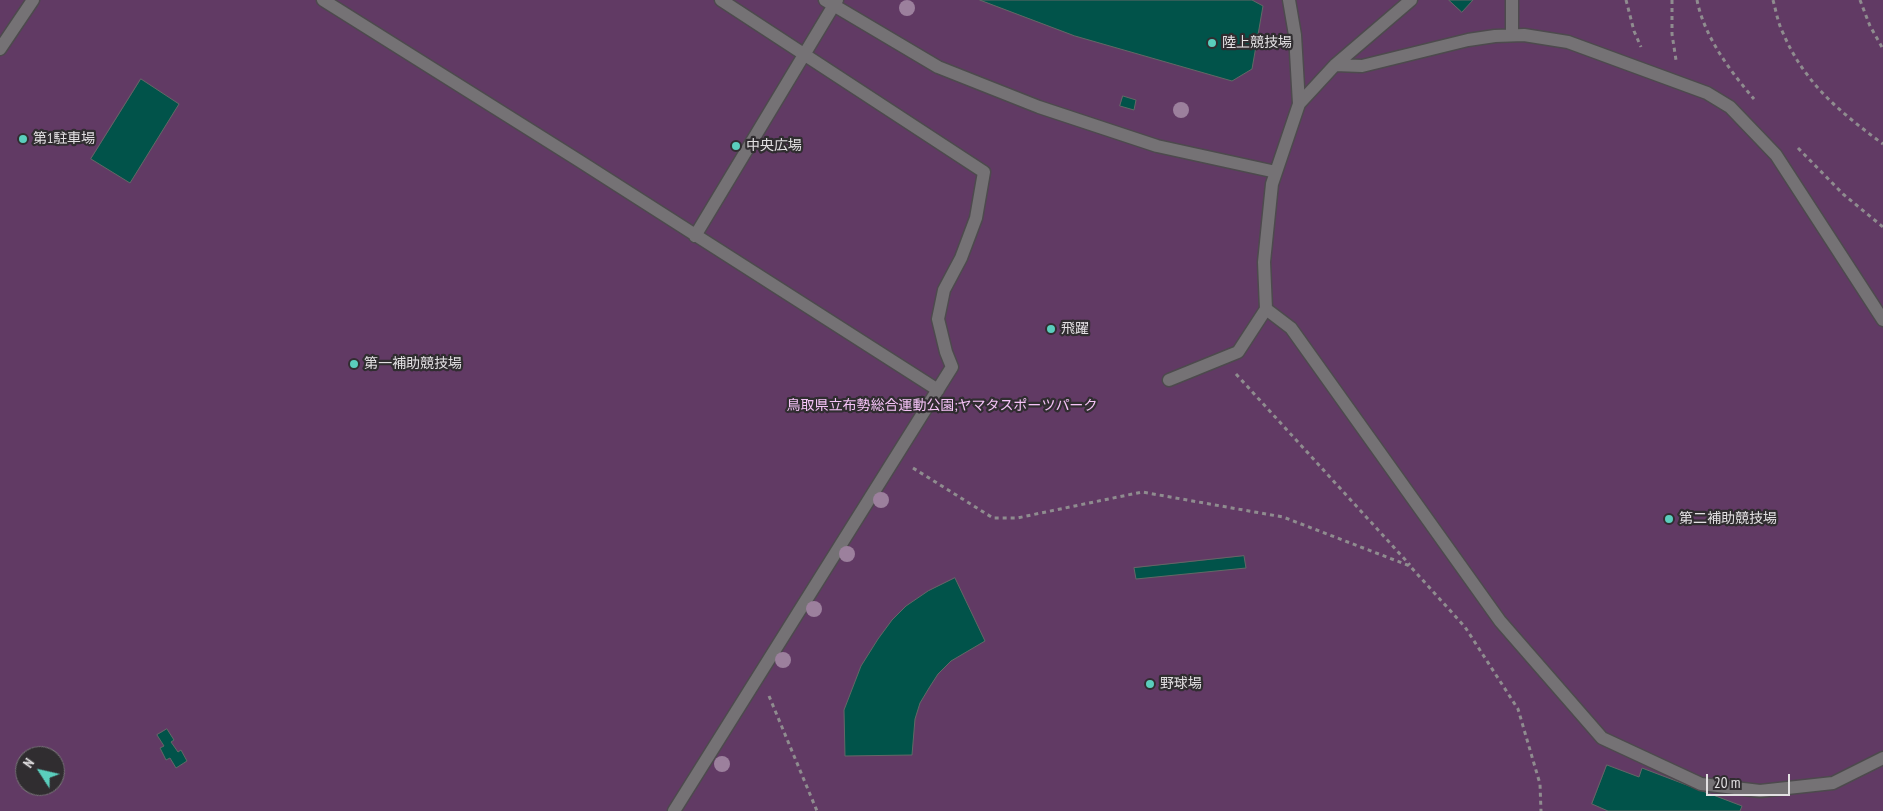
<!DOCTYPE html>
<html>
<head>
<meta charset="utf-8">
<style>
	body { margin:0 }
	#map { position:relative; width:1883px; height:811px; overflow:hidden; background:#302d30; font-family:"PT Sans Narrow",sans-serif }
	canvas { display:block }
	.north { position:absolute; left:15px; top:746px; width:50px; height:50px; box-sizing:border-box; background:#302d30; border:1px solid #777577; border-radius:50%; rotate:305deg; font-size:14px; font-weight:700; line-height:20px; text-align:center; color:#e2e0e2 }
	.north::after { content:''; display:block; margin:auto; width:18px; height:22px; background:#5acebd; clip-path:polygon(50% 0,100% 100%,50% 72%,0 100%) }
	.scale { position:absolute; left:1706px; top:774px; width:84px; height:22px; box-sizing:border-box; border:2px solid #e2e0e2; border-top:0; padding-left:6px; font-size:15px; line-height:18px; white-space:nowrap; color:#e2e0e2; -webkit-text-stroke:4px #302d30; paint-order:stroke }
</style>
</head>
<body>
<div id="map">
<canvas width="1883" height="811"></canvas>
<div class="north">N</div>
<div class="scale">20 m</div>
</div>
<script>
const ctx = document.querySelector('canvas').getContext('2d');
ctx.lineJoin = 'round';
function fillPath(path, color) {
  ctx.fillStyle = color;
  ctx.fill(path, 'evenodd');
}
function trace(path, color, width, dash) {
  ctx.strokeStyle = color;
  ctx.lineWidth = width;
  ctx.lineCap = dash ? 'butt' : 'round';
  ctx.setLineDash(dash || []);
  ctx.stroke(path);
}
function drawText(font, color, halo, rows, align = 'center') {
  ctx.font = font + ' "PT Sans Narrow","Noto Sans JP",sans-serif';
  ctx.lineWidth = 4.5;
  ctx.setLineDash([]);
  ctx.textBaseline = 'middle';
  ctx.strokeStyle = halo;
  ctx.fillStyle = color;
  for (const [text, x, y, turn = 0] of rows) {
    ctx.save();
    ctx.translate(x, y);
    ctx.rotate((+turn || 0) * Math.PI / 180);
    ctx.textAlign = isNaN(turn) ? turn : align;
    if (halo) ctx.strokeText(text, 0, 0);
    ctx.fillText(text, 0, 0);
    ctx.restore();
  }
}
fillPath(new Path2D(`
	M0 0H1883V811H0ZM25 756H55V786H25Z`), '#613a64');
const building = new Path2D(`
	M980 0H1252L1263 6 1252 69 1232 81 1075 36Z
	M1449 0H1473L1462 12Z
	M141 79 179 104 130 183 91 159Z
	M1123 96 1136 100 1134 110 1120 106Z
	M1244 556 1246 568 1136 579 1134 568Z
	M955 578 985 641 951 661 938 674 929 688 920 703 915 719 912 755 845 756 844 710 861 666 878 639 892 620 906 606 928 591Z
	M167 729 174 740 171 742 178 752 181 750 187 761 176 768 170 758 166 760 160 748 164 746 157 735Z
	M1607 765 1639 777 1642 768 1742 806 1740 811H1608L1592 804Z`);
fillPath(building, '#01534a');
trace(building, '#626866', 1);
const lane = new Path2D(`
	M0 49 33 0`);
const street = new Path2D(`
	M323 0 578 160 938 390
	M825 0 938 67 1039 107 1157 146 1276 172
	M1289 0 1295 35 1299 104
	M1512 0V35
	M1335 65 1362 66 1468 40 1495 36 1524 35 1568 42 1707 93 1730 107 1776 155 1883 320
	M695 236 837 0
	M1266 309 1291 328 1500 621 1602 738 1701 784 1760 791 1833 783 1883 758
	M1169 380 1238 352 1266 309 1264 262 1272 184 1299 104 1335 65 1411 0
	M674 811 952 367 946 352 938 319 944 290 961 258 976 218 984 172 721 0`);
trace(lane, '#4d4a4d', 15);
trace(street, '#4d4a4d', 15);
trace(new Path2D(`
	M1626 0 1634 31 1641 47
	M1672 0V34L1676 60
	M1697 0C1704 36 1730 71 1754 99
	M1773 0C1776 11 1778 23 1783 33 1805 84 1840 112 1883 144
	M1860 0 1870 26 1883 49
	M1798 148 1843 194 1883 227
	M1236 374 1410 565
	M913 468 993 518H1017L1142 492 1283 517 1410 566 1465 627 1518 709 1540 784 1541 811
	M769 696 817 811`), '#8f8c8f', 3, [4, 4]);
trace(lane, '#757275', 12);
trace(street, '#757275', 12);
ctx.fillStyle = '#9c809d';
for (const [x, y] of [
	[907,8],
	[1181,110],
	[881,500],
	[847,554],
	[814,609],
	[783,660],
	[722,764]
]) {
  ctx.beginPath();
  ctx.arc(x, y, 8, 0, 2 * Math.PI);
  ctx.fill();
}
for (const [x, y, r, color] of [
	[1212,43,5,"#5acebd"],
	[23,139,5,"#5acebd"],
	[736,146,5,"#5acebd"],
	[1051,329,5,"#5acebd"],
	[354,364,5,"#5acebd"],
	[1669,519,5,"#5acebd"],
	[1150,684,5,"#5acebd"]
]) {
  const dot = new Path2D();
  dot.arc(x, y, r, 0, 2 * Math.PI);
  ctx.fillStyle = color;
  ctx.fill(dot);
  trace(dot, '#302d30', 2);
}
drawText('14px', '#e2e0e2', '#302d30', [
	["陸上競技場",1222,43],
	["第1駐車場",33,139],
	["中央広場",746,146],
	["飛躍",1061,329],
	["第一補助競技場",364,364],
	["第二補助競技場",1679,519],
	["野球場",1160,684]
], 'left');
drawText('14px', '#f5c3f7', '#302d30', [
	["鳥取県立布勢総合運動公園;ヤマタスポーツパーク",942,406]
]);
</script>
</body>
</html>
